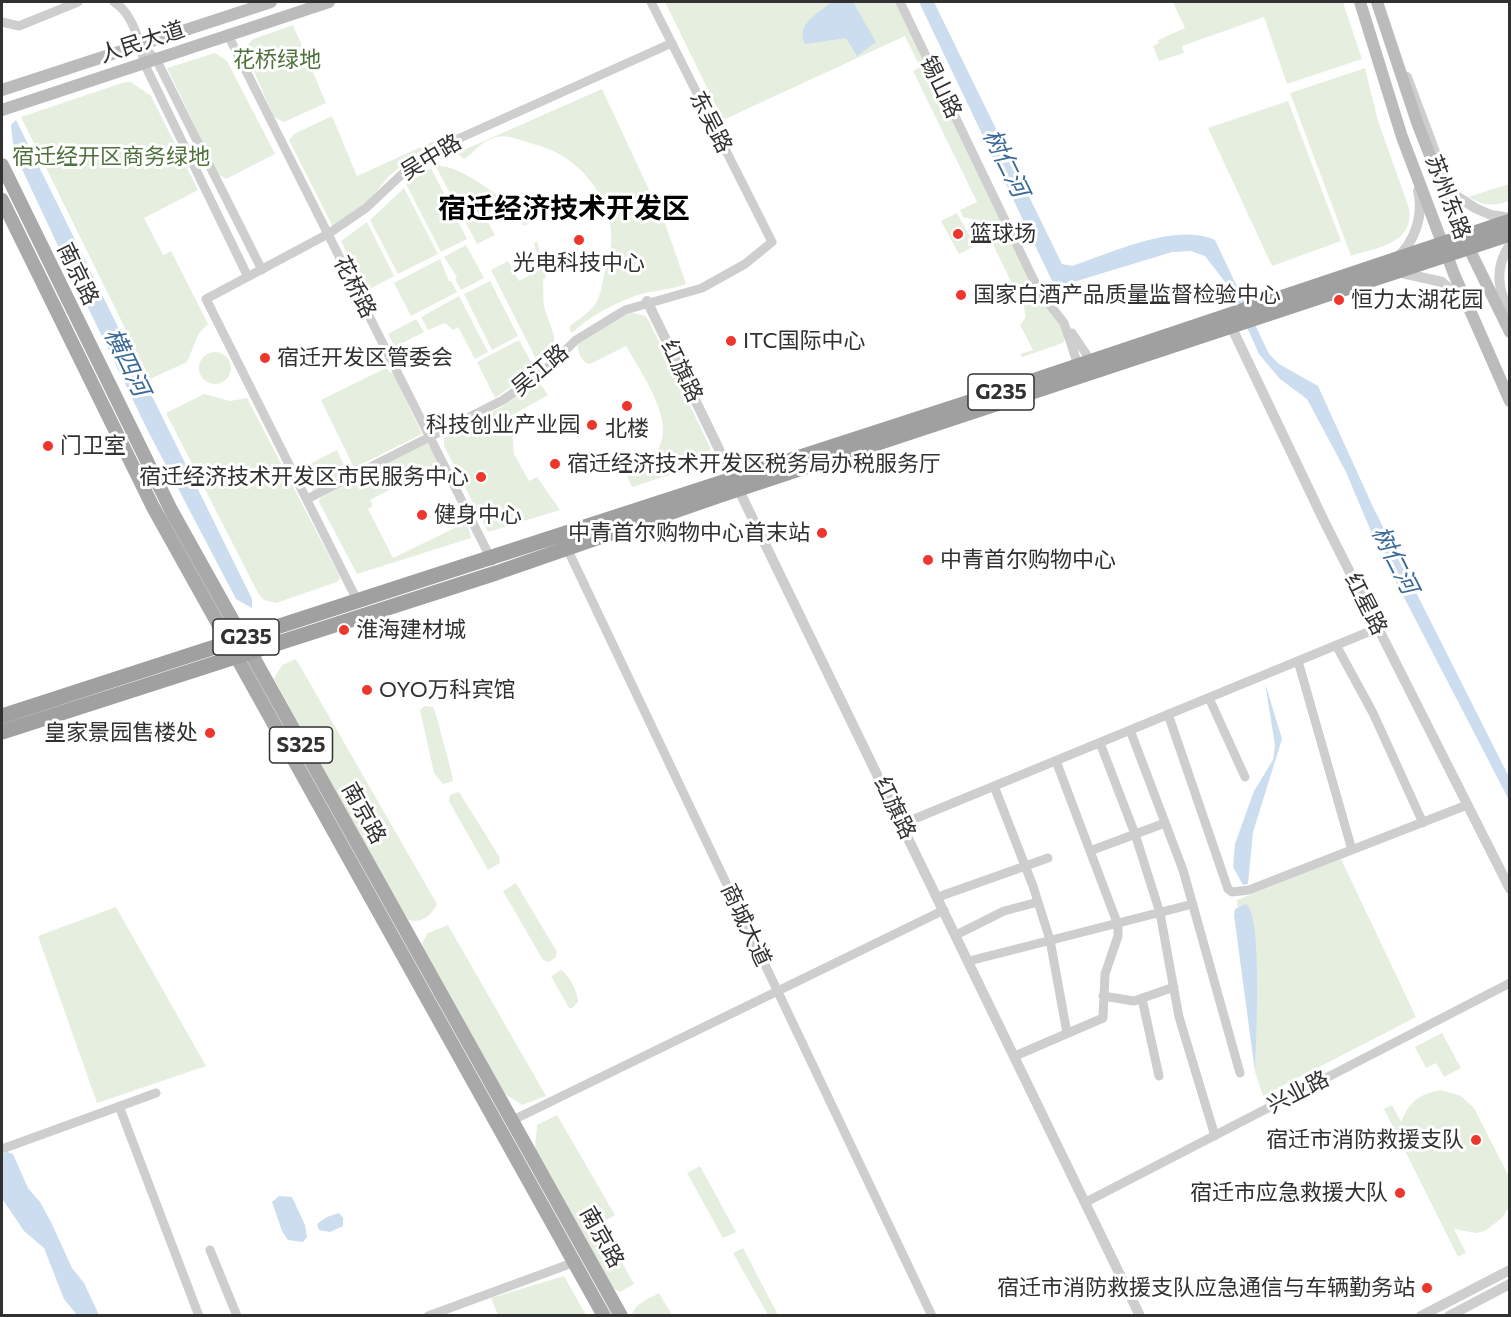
<!DOCTYPE html>
<html>
<head>
<meta charset="utf-8">
<style>
	body { margin:0 }
	#map { position:relative; width:1511px; height:1317px; overflow:hidden; background:#fff; font-family:Commissioner,sans-serif }
	canvas { display:block }
	.frame { position:absolute; inset:0; border:3px solid #313131; pointer-events:none }
</style>
</head>
<body>
<div id="map">
<canvas width="1511" height="1317"></canvas>
<div class="frame"></div>
</div>
<script>
const ctx = document.querySelector('canvas').getContext('2d');
ctx.lineJoin = 'round';
function fillPath(path, color) {
  ctx.fillStyle = color;
  ctx.fill(path, 'evenodd');
}
function trace(path, color, width, dash) {
  ctx.strokeStyle = color;
  ctx.lineWidth = width;
  ctx.lineCap = dash ? 'butt' : 'round';
  ctx.setLineDash(dash || []);
  ctx.stroke(path);
}
function drawText(font, color, halo, rows, align = 'center') {
  ctx.font = font + ' Commissioner,"Noto Sans SC",sans-serif';
  ctx.lineWidth = 6;
  ctx.setLineDash([]);
  ctx.textBaseline = 'middle';
  ctx.strokeStyle = halo;
  ctx.fillStyle = color;
  for (const [text, x, y, turn = 0] of rows) {
    ctx.save();
    ctx.translate(x, y);
    ctx.rotate((+turn || 0) * Math.PI / 180);
    ctx.textAlign = isNaN(turn) ? turn : align;
    if (halo) ctx.strokeText(text, 0, 0);
    ctx.fillText(text, 0, 0);
    ctx.restore();
  }
}
fillPath(new Path2D(`
	M665 2H896L1066 336 1063 343 1022 357 1020 354 1033 350 1020 325 1026 317 1024 308 984 226 980 221 963 217 960 210 977 202 913 71 920 67 905 36 723 120Z
	M1173 2H1343L1362 59 1287 84 1264 17 1182 46 1184 53 1159 61 1153 46 1159 43 1158 40 1185 28Z
	M293 25 326 103 284 122 274 117 244 49 253 39Z
	M215 53 227 61 275 154 226 179 218 174 167 68Z
	M1365 68 1378 121 1409 208C1414 244 1378 247 1351 256L1290 93Z
	M125 82H131L151 96 198 190 144 218 163 255 171 251 208 324 199 333 187 362 150 379 21 117Z
	M602 89 666 226 686 284C669 291 651 290 635 296 613 304 590 316 573 332H570V326C580 318 590 313 597 301 601 294 602 283 604 275 608 261 613 244 611 230 606 188 573 153 533 144 523 141 507 134 497 137 478 142 475 153 464 159L457 153Z
	M1288 101 1341 241 1272 266 1208 128Z
	M332 116 357 176 443 137 400 167 388 177 369 201 333 227 289 140 294 134Z
	M435 165C458 166 481 184 499 196L501 194 528 224 524 226 505 204 484 215 495 235 477 244Z
	M431 168 467 239 441 252 406 184Z
	M1509 184V201C1492 207 1484 205 1468 197Z
	M404 188 438 254 398 274 370 220Z
	M957 213 975 246 959 254 941 221Z
	M367 222 394 276 366 291 341 241Z
	M537 241 546 278 543 279C544 290 542 303 546 313 555 340 562 340 538 363L491 270 508 261 519 281 541 269 534 243Z
	M466 245 484 278 461 290 455 279 457 277 444 257Z
	M440 259 449 281H451L457 292 411 316 394 283Z
	M490 281 518 336 492 350 464 294Z
	M459 296 488 352 475 359 458 327 453 330 445 323 428 330 421 317Z
	M633 313 645 316 649 321 710 447 711 456 706 463 632 487 624 470 628 469 631 473 654 461 652 456C683 430 641 373 626 346L590 364C582 363 577 351 578 344L626 314Z
	M416 319 424 332 395 347 388 334Z
	M519 340 534 367H539L495 398 477 362Z
	M199 368a16 16 0 1 1 32 0a16 16 0 1 1-32 0Z
	M386 368 394 375 422 434 354 468 321 400Z
	M540 383 548 395 511 416 514 454 529 481 537 477 560 510 488 532 444 446V438L503 406 534 384Z
	M204 394 230 401 247 398 339 575 340 579 337 582 276 603 264 600 258 593 166 413Z
	M427 443 440 464 438 472 430 476 426 471 370 500 373 506 368 509 393 558 467 522 471 538 357 574 319 502 320 498Z
	M337 450 347 472 313 491 302 468Z
	M296 659 437 904C432 915 421 924 409 920L403 913 274 679 282 665Z
	M425 706 433 707 435 711 452 774 453 781 443 784 434 773 420 710Z
	M459 792 499 856 500 863 488 870 449 801 450 795Z
	M1341 859 1416 1017 1263 1096 1255 1072 1237 900Z
	M516 883 557 952 556 957 549 962 543 960 503 891Z
	M116 907 206 1066 97 1103 38 936Z
	M448 925 546 1096 522 1105 505 1094 424 949 422 943 428 933Z
	M561 970C569 975 578 992 578 1002L572 1008H569L551 976Z
	M1442 1033 1461 1068 1444 1077 1436 1063 1426 1068 1415 1047Z
	M1441 1090 1461 1096 1474 1108 1509 1177 1508 1208 1503 1217 1485 1231 1476 1233 1454 1229 1466 1253 1458 1257 1384 1109 1392 1105 1401 1122C1410 1101 1419 1094 1441 1090Z
	M557 1115 615 1215 600 1224 634 1284 620 1292 613 1288 535 1149 537 1125Z
	M700 1166 736 1232 723 1238 687 1173Z
	M743 1248 778 1315H768L733 1253Z
	M564 1276 586 1315H498L491 1298Z
	M659 1293 672 1315H632C635 1303 649 1299 659 1293Z`), '#e6efdf');
fillPath(new Path2D(`
	M831 2H853L876 42 857 56 846 38 805 44C795 23 819 14 831 2Z
	M919 2H934L1062 264 1072 266C1111 253 1176 222 1215 240L1269 354 1279 364 1318 386 1373 507 1509 777V800L1396 582 1394 564 1375 541 1346 472 1307 399 1280 379 1259 354 1229 287 1205 256 1191 251 1172 252 1057 287 1054 285Z
	M16 120 252 599V608L236 599 148 431 59 248 14 152 11 125Z
	M1265 683 1282 739 1253 832 1248 884 1243 885 1233 867 1235 844 1254 791 1273 760 1275 745Z
	M1246 904C1263 914 1256 1047 1255 1072L1234 915 1235 909Z
	M7 1152 13 1154 28 1188 40 1202 51 1222 72 1268 84 1283 99 1315H77L64 1299 44 1248 24 1231 3 1200 2 1155Z
	M279 1196 292 1197 305 1225 307 1237 303 1242 288 1240 282 1231 272 1202Z
	M339 1213 343 1218V1226L330 1232 319 1230 317 1224 327 1217Z`), '#cbddef');
trace(new Path2D(`
	M114 2C133 13 140 43 144 63L248 277
	M900 2 1039 291 1064 323 1078 365
	M2 22 19 26 78 2
	M228 35 492 561
	M140 44 156 59 262 270
	M1072 333 1091 361
	M307 499 503 400 543 372 576 340 625 310 702 288 745 264 772 242 651 2
	M565 544 932 1316
	M358 602 206 299 328 234 366 208 415 162 460 138 672 43
	M1336 645 1373 713 1423 823
	M1298 661 1352 850
	M1209 698 1245 777
	M1168 714 1228 889 1232 892 1249 890 1467 805
	M1130 730 1183 870 1240 1073
	M1100 743 1135 834 1160 913 1179 1017 1215 1136
	M994 786 1033 886 1050 940 1067 1033
	M902 824 1378 628
	M1090 851 1165 823
	M938 897 1048 858
	M956 935 1004 911 1038 902
	M969 961 1193 904
	M1103 996 1134 1001 1174 987
	M1142 999 1159 1076
	M1015 1056 1103 1018 1105 974 1118 936V925L1056 761
	M119 1106 199 1316
	M513 1120 944 910
	M2 1149 156 1093
	M1086 1202 1510 983
	M210 1250 237 1316
	M428 1316 575 1262`), '#cecece', 9);
trace(new Path2D(`
	M1407 77 1441 168 1455 195 1475 208 1491 215 1510 218
	M1510 245C1493 268 1499 292 1510 316
	M1396 258C1415 243 1424 214 1418 191
	M1398 272 1442 282 1464 301
	M647 301 1140 1316
	M1229 322 1325 523 1510 889
	M1421 1316 1510 1270
	M1449 1316 1510 1284`), '#cecece', 10);
trace(new Path2D(`
	M1360 2 1402 137 1454 274 1510 401
	M1377 2 1418 125 1457 224 1510 332
	M2 90 271 2
	M2 110 329 2`), '#bbb', 12);
trace(new Path2D(`
	M2 165 171 510 621 1316
	M2 200 153 507 604 1316`), '#a9a9a9', 14);
trace(new Path2D(`
	M2 716 973 401 1510 221
	M2 732 496 573 721 495 1510 234`), '#a0a0a0', 15);
for (const [x, y, r, color] of [
	[958,234,6,"#ef362d"],
	[579,240,6,"#ef362d"],
	[961,295,6,"#ef362d"],
	[1339,300,6,"#ef362d"],
	[731,341,6,"#ef362d"],
	[265,358,6,"#ef362d"],
	[627,406,6,"#ef362d"],
	[592,425,6,"#ef362d"],
	[48,446,6,"#ef362d"],
	[555,464,6,"#ef362d"],
	[481,477,6,"#ef362d"],
	[422,515,6,"#ef362d"],
	[822,533,6,"#ef362d"],
	[928,560,6,"#ef362d"],
	[344,630,6,"#ef362d"],
	[367,690,6,"#ef362d"],
	[210,733,6,"#ef362d"],
	[1476,1140,6,"#ef362d"],
	[1400,1193,6,"#ef362d"],
	[1427,1288,6,"#ef362d"]
]) {
  const dot = new Path2D();
  dot.arc(x, y, r, 0, 2 * Math.PI);
  ctx.fillStyle = color;
  ctx.fill(dot);
  trace(dot, '#fff', 2);
}
for (const [x, y, w] of [
	[1001,392,66],
	[246,637,66],
	[301,745,63]
]) {
  const box = new Path2D();
  box.roundRect(x - w / 2, y - 18, w, 36, 4.5);
  ctx.fillStyle = '#fff';
  ctx.fill(box);
  trace(box, '#313131', 1.5);
}
drawText('bold 21px', '#313131', null, [
	["G235",1001,392],
	["G235",246,637],
	["S325",301,745]
]);
drawText('22px', '#313131', '#fff', [
	["人民大道",142,42,-18],
	["锡山路",941,87,64],
	["东吴路",711,122,63],
	["吴中路",431,157,-31],
	["苏州东路",1448,197,69],
	["南京路",78,274,64],
	["花桥路",355,287,63],
	["吴江路",540,370,-40],
	["红旗路",682,371,64],
	["红星路",1366,604,63],
	["红旗路",895,808,64],
	["南京路",364,813,61],
	["商城大道",746,925,65],
	["兴业路",1298,1092,-27],
	["南京路",602,1237,61]
]);
drawText('22px', '#4e713b', '#fff', [
	["花桥绿地",277,60],
	["宿迁经开区商务绿地",111,157]
]);
drawText('22px', '#313131', '#fff', [
	["篮球场",970,234],
	["光电科技中心",579,263,"center"],
	["国家白酒产品质量监督检验中心",973,295],
	["恒力太湖花园",1351,300],
	["ITC国际中心",743,341],
	["宿迁开发区管委会",277,358],
	["科技创业产业园",580,425,"right"],
	["北楼",627,429,"center"],
	["门卫室",60,446],
	["宿迁经济技术开发区税务局办税服务厅",567,464],
	["宿迁经济技术开发区市民服务中心",469,477,"right"],
	["健身中心",434,515],
	["中青首尔购物中心首末站",810,533,"right"],
	["中青首尔购物中心",940,560],
	["淮海建材城",356,630],
	["OYO万科宾馆",379,690],
	["皇家景园售楼处",198,733,"right"],
	["宿迁市消防救援支队",1464,1140,"right"],
	["宿迁市应急救援大队",1388,1193,"right"],
	["宿迁市消防救援支队应急通信与车辆勤务站",1415,1288,"right"]
], 'left');
drawText('italic 24px', '#396999', '#fff', [
	["树仁河",1006,163,64],
	["横四河",127,362,64],
	["树仁河",1395,560,63]
]);
drawText('bold 28px', '#000', '#fff', [
	["宿迁经济技术开发区",564,209]
]);
</script>
</body>
</html>
